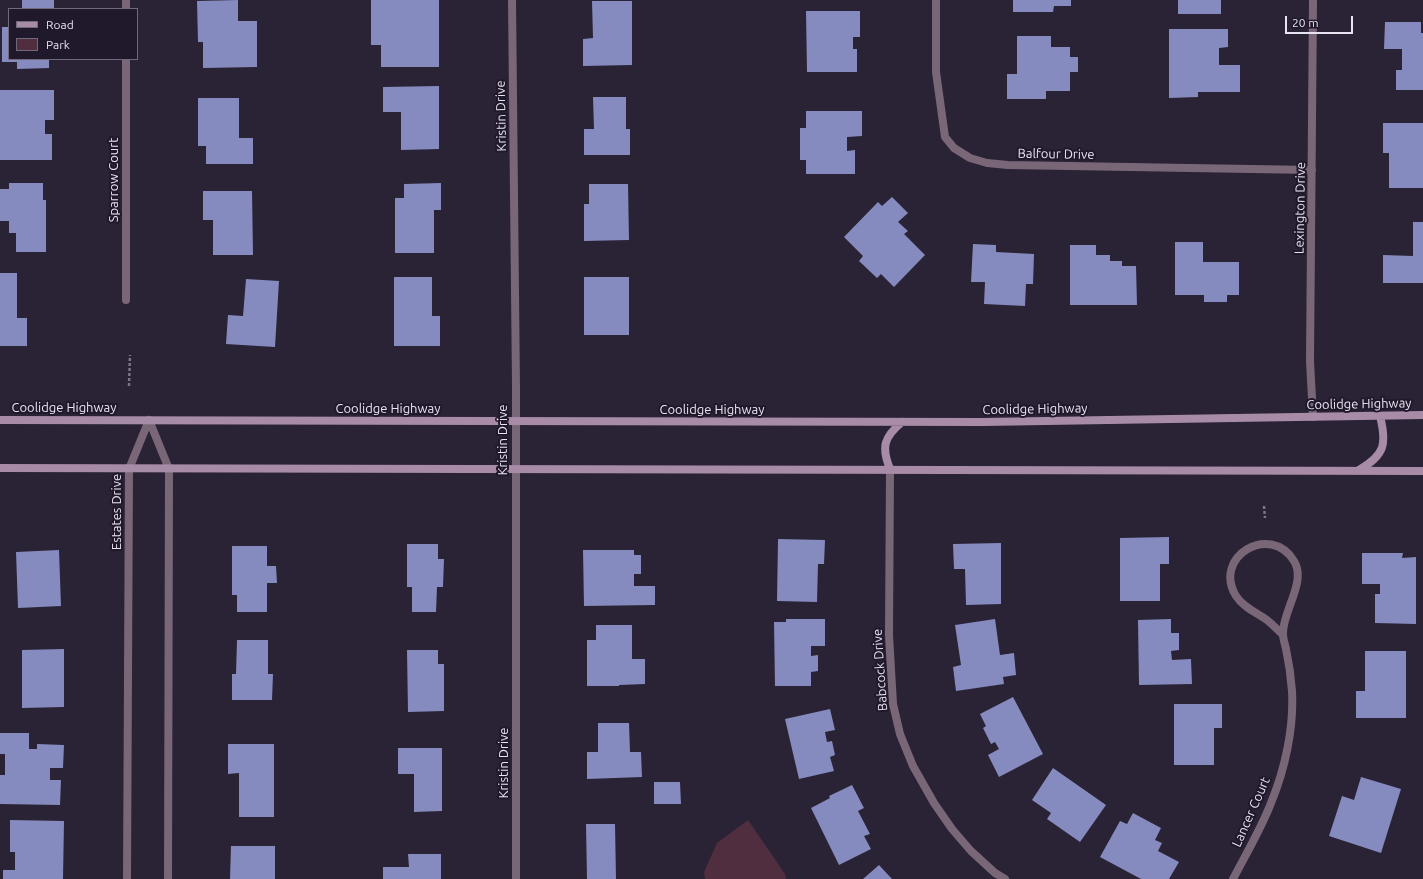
<!DOCTYPE html>
<html>
<head>
<meta charset="utf-8">
<style>
	body { margin:0 }
	#map { position:relative; width:1423px; height:879px; overflow:hidden; background:#2a2235; font-family:Ubuntu,sans-serif }
	canvas { display:block }
	.legend { position:absolute; left:8px; top:8px; width:130px; height:52px; box-sizing:border-box; background:#20182b; border:1px solid #70697a; margin:0; padding:5px 7px; list-style:none; font-size:12px; color:#e8e3f0 }
	.legend li { display:flex; align-items:center; gap:8px; height:20px }
	.legend b { width:20px; border:1px solid #70697a }
	.scale { position:absolute; left:1285px; top:16px; width:68px; height:18px; box-sizing:border-box; border:2px solid #e8e3f0; border-top:0; padding-left:5px; font-size:12px; line-height:14px; white-space:nowrap; color:#e8e3f0; -webkit-text-stroke:3px #20182b; paint-order:stroke }
</style>
</head>
<body>
<div id="map">
<canvas width="1423" height="879"></canvas>
<ul class="legend">
<li><b style="height:5px;background:#a88ba7"></b>Road</li>
<li><b style="height:11px;background:#512e3f"></b>Park</li>
</ul>
<div class="scale">20 m</div>
</div>
<script>
const ctx = document.querySelector('canvas').getContext('2d');
ctx.lineJoin = 'round';
function fillPath(path, color) {
  ctx.fillStyle = color;
  ctx.fill(path, 'evenodd');
}
function trace(path, color, width, dash) {
  ctx.strokeStyle = color;
  ctx.lineWidth = width;
  ctx.lineCap = dash ? 'butt' : 'round';
  ctx.setLineDash(dash || []);
  ctx.stroke(path);
}
function drawText(font, color, halo, rows, align = 'center') {
  ctx.font = font + ' Ubuntu,sans-serif';
  ctx.lineWidth = 4;
  ctx.setLineDash([]);
  ctx.textBaseline = 'middle';
  ctx.strokeStyle = halo;
  ctx.fillStyle = color;
  for (const [text, x, y, turn = 0] of rows) {
    ctx.save();
    ctx.translate(x, y);
    ctx.rotate((+turn || 0) * Math.PI / 180);
    ctx.textAlign = isNaN(turn) ? turn : align;
    if (halo) ctx.strokeText(text, 0, 0);
    ctx.fillText(text, 0, 0);
    ctx.restore();
  }
}
fillPath(new Path2D(`
	M748 820 785 874 786 879H705L704 872 717 843Z`), '#512e3f');
fillPath(new Path2D(`
	M22 0H54V9H22Z
	M238 0V21H257V67L203 68V42H198L197 1Z
	M371 0H439V67H381V45H371Z
	M1013 0H1071V6H1054L1053 12H1013Z
	M1178 0H1221V14H1178Z
	M592 1H632V65L583 66V39L593 38Z
	M806 11H860V37H853V49H857V72H807Z
	M1385 22H1421V33H1423V90H1396V70H1402V49H1384Z
	M2 27H9V59H49V68L17 69V62H2Z
	M1169 29H1228V47L1219 48V65H1240V92H1198V97L1169 98Z
	M1017 36H1051V47H1070V57H1078V72H1070V91H1046V99H1007V74H1017Z
	M439 86V149L401 150V112H383V87Z
	M0 90H54V120H45V134H52V160H0Z
	M593 97H626V129H630V155H584V129H594Z
	M198 98H239V138H253V164H206V146H198Z
	M806 111H862V136L847 137V151L855 150V174H806V160H800V128H806Z
	M1383 123H1423V188H1389V153H1383Z
	M9 183H43V200H46V252H16V233H9V221H0V189H9Z
	M441 183V210H434V253H395V198H404V184Z
	M589 184H628L629 240 584 241V204H589Z
	M203 191H252L253 255H213V220H203Z
	M892 197 908 213 898 222 908 231 904 234 925 255 894 287 881 274 877 278 859 261 863 256 844 237 878 202 882 206Z
	M1413 222H1423V283H1383V255L1413 256Z
	M1175 242H1203V262H1239V295H1227V302H1204V295H1175Z
	M973 244 996 245V252L1034 254 1033 284H1026L1025 306 984 304 985 282H971Z
	M1070 245H1096V255H1110V261H1122V266H1136L1137 305H1070Z
	M0 273H17V318H27V346H0Z
	M394 277H432V316H440V346H394Z
	M584 277H629V335H584Z
	M246 279 279 281 275 347 226 344 228 315 243 316Z
	M1169 537V564H1160V601H1120V538Z
	M778 539 825 540 824 564H818L817 602 777 601Z
	M1001 543V604L966 605 965 569H954L953 544Z
	M407 544H438V559H444L443 587H437L436 612H412V587H407Z
	M232 546H267V566H276L277 583H267V612H237V595H232Z
	M59 550 61 606 18 608 16 552Z
	M583 550H634V555H641V574H634V586H655V605L584 606Z
	M1362 553H1403L1402 558 1416 557V624L1375 623V594H1380V584H1362Z
	M786 619H825V646H811V656L818 655V671L811 672V686H775L774 622H786Z
	M995 619 1000 655 1014 653 1016 675 1003 677 1004 684 956 691 953 667 961 665 955 625Z
	M1171 619V633H1179V650L1171 651 1172 660 1191 659 1192 684 1139 685 1138 620Z
	M596 625H632V659H645V684L619 685V686H587V640H596Z
	M237 640H268V674H273L272 700H232V674H236Z
	M64 649V707L22 708V650Z
	M407 650H438V664H444V711L408 712Z
	M1365 651H1406V718H1356V691H1365Z
	M1013 697 1043 754 999 777 988 755 999 749 995 742 991 744 983 728 986 726 980 714Z
	M1174 704H1222V728H1214V765H1174Z
	M830 709 835 730 825 732 827 742 832 741 835 755 830 757 834 771 799 779 785 719Z
	M598 723H629L630 752H641L642 777 587 779V752H598Z
	M0 733H29V749H37V744L64 745 63 768H50V780H61L60 805 0 804V775H5V754H0Z
	M228 744H274V817H239V773L228 774Z
	M398 748H442V811L414 812V774H398Z
	M1053 768 1106 805 1080 842 1047 819 1051 813 1032 800Z
	M1361 777 1401 789 1381 853 1329 836 1342 796 1354 800Z
	M654 782H680L681 804H654Z
	M852 785 864 808 858 811 870 834 864 836 871 849 839 865 811 808 830 798 829 796Z
	M1133 813 1161 828 1155 840 1162 843 1158 851 1179 862 1169 879H1141L1100 857 1120 821 1127 824Z
	M10 820 64 821 63 879H3V870H15V852H10Z
	M586 824H615L616 879H587Z
	M231 846H275V879H230Z
	M408 854H441V879H383V867H409Z
	M879 865 892 879H863Z`), '#868bbf');
trace(new Path2D(`
	M129 386 130 355
	M1264 506 1265 518`), '#7b7585', 2.5, [3, 2]);
trace(new Path2D(`
	M126 0V9
	M512 0 516 387V879
	M936 0V72L945 137 954 148 970 158 987 163 1008 165 1312 170
	M1313 0 1310 361 1313 417
	M126 59V300
	M149 420 169 469 168 879
	M890 469 889 635 893 704 900 734 913 766 934 803 952 829 971 851 995 873 1005 879
	M127 879 129 469 149 420
	M1233 879C1246 854 1261 829 1271 803 1285 769 1294 728 1292 691 1291 677 1289 663 1286 649 1285 644 1283 639 1283 634 1282 612 1307 582 1294 561 1270 522 1212 557 1236 596 1243 607 1257 613 1267 620 1273 625 1278 630 1283 635`), '#796778', 8);
trace(new Path2D(`
	M0 420 983 422 1423 415
	M0 468 1423 471
	M890 469C881 447 884 437 902 422
	M1359 470C1385 455 1387 444 1380 416`), '#a88ba7', 8);
drawText('13px', '#e8e3f0', '#20182b', [
	["Kristin Drive",501,116,-91],
	["Balfour Drive",1056,154,1],
	["Sparrow Court",114,180,-90],
	["Lexington Drive",1300,208,-89],
	["Coolidge Highway",1359,404,-1],
	["Coolidge Highway",64,408],
	["Coolidge Highway",388,409],
	["Coolidge Highway",1035,409,-1],
	["Coolidge Highway",712,410],
	["Kristin Drive",503,440,-90],
	["Estates Drive",117,512,-90],
	["Babcock Drive",880,670,-94],
	["Kristin Drive",504,763,-90],
	["Lancer Court",1251,812,-66]
]);
</script>
</body>
</html>
